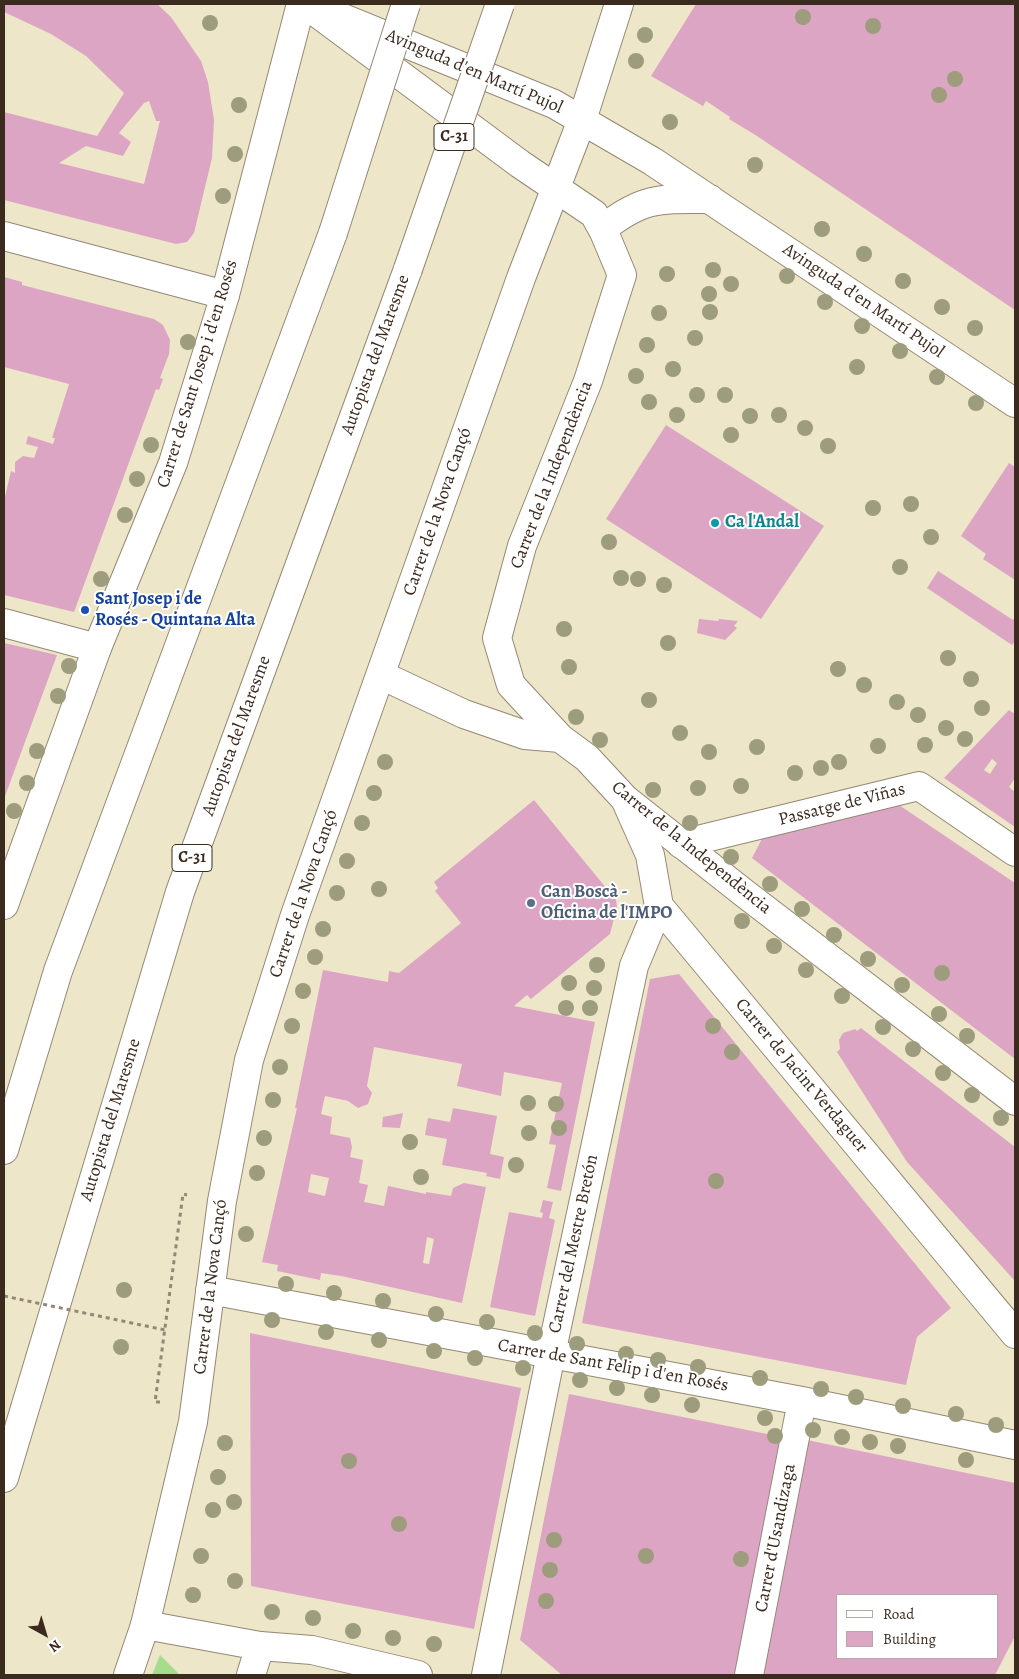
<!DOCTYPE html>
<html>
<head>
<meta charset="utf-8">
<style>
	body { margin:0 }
	#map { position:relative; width:1019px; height:1679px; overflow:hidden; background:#ede6c9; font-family:Alegreya,serif }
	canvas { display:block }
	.frame { position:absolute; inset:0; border:5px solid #3b2a1e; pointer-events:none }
	.legend { position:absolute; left:836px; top:1594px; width:162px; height:65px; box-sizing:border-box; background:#fff; border:1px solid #b1aaa5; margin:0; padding:6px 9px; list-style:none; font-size:15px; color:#3b2a1e }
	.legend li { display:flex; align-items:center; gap:10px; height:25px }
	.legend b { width:25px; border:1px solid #b1aaa5 }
	.north { position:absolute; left:20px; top:1609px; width:50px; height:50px; -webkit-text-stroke:4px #fff; paint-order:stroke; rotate:141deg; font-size:14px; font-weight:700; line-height:20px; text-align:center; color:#3b2a1e }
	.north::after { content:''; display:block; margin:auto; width:18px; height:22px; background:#3b2a1e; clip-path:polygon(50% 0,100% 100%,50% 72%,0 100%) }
</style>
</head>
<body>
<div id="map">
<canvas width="1019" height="1679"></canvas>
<div class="frame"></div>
<ul class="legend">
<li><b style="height:6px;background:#fff"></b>Road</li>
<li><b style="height:14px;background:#dda5c4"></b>Building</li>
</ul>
<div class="north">N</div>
</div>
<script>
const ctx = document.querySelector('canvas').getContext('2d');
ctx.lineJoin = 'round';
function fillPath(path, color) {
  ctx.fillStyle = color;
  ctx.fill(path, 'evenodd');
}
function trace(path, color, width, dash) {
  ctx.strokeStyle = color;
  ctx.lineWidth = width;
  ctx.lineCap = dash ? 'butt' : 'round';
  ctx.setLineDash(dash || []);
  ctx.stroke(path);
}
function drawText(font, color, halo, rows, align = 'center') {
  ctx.font = font + ' Alegreya,serif';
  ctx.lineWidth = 4;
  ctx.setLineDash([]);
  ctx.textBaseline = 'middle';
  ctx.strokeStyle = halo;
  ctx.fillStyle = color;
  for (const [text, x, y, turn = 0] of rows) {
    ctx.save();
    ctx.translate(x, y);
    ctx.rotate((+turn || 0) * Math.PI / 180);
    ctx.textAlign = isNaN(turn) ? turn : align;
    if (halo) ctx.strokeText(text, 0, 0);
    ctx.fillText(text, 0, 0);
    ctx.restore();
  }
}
fillPath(new Path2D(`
	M160 1655 178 1673 179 1675H152Z`), '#a7dc8d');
fillPath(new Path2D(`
	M4 4H157L171 17 201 61 208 82 214 120 212 158 194 233 187 242 176 244 4 200V112L97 136 124 93 86 56 51 34 4 12ZM149 101 156 121H160L144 184 59 163 86 146 123 156 131 142 119 133 144 103Z
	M696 4H1015V310L757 136 729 119 730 117 706 101 703 106 651 76Z
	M4 277 22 282V285L154 319 163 325 170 340 169 354 160 378 163 379 159 390 156 389 74 612 4 595V501L11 471 15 473V462L23 456 34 458 38 447 26 444 28 436 53 444 55 438H52L69 384 4 367Z
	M666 425 824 526 761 619 606 519Z
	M1009 463 1015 467V580L983 559 986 554 961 536Z
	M938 571 1013 620 1015 617V641L1012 645 927 588Z
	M699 619 718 621 719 619 738 621 734 626 737 628 725 640 697 633Z
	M4 643 57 655 4 799Z
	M1009 710 1015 714V778L1009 787 1015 792V827L944 778ZM992 759 997 763 990 774 984 770Z
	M534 800 616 900 617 907 610 934 531 999 527 995 514 1006 595 1022 561 1191 547 1188 556 1145 549 1144 562 1083 504 1072 501 1096 457 1086 462 1064 374 1047 367 1086 372 1093 368 1104 358 1108 348 1101 325 1096 321 1114 332 1117 330 1134 350 1138 352 1147 350 1157 363 1160 359 1183 368 1185 364 1202 384 1206 388 1186 426 1194V1192L451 1196 453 1188 464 1183 486 1187 462 1303 341 1276 321 1273 320 1280 277 1271 278 1265 262 1262 297 1108H295L323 970 388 982 389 971 399 973 461 923 435 891 438 888 434 882ZM311 1174 329 1178 325 1196 308 1192ZM427 1237 434 1239 429 1264 423 1263Z
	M893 801 1015 883V1059L752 858 766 831Z
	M679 974 951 1308 917 1337 906 1385 582 1323 650 979Z
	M861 1028 1015 1147V1281L907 1162 837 1052 840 1049 839 1040 843 1033 855 1029 857 1031Z
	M453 1108 497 1116 490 1154 504 1157 500 1179 486 1176 487 1173 442 1165 447 1139 425 1135 428 1118 450 1122Z
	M403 1113 400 1128 382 1127 383 1117Z
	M543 1200 553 1202 549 1218 555 1220 535 1316 490 1307 509 1212 542 1218 543 1213 540 1212Z
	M250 1333 521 1388 474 1629 251 1586Z
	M569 1394 782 1437 737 1675H562L520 1640Z
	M807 1440 1015 1483V1636L995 1675H762ZM838 1595H998V1658H838Z`), '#dda5c4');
const street = new Path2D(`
	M316 7 554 104 652 161 1015 403
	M604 232 605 227C645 196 662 199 710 199
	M4 236 225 295
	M4 623 97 648
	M625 799 650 855 659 906 1015 1334
	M681 844 919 786 1015 852
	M210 1290 802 1401 1015 1445
	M145 1625 193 1422 222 1201 249 1060 295 915 521 278 582 120 619 4
	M251 1675 260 1646 312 1650 418 1675
	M486 1675 551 1354 634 966 659 906
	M749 1675 802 1401`);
const secondary = new Path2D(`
	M305 4 520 164 594 214 604 232 622 275 588 381 522 546 497 638 511 685 560 738 587 758 625 799 744 893 1015 1101
	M381 675 464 714 525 735 560 738
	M4 905 97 648 173 463 225 295 301 4
	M128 1675 145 1625 260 1646`);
const highway = new Path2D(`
	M4 1150 58 971 333 233
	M4 1478 180 892 408 269`);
trace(street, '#948874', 30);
trace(secondary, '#948874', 30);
trace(highway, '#948874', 30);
trace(new Path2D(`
	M160 1402H155L183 1194 187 1195`), '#948874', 3, [4, 4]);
trace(street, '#fff', 28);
trace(secondary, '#fff', 28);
trace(highway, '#fff', 28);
const highwayBridge = new Path2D(`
	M333 233 406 4
	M408 269 500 4`);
trace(highwayBridge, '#948874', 30, []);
trace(new Path2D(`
	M4 1296 165 1330`), '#948874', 3, [4, 4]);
trace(highwayBridge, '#fff', 28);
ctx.fillStyle = '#9d9c7d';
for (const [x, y] of [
	[803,17],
	[210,23],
	[873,26],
	[645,35],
	[636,61],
	[955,79],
	[939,95],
	[239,105],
	[670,122],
	[235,154],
	[755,165],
	[223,196],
	[822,229],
	[864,254],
	[713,270],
	[667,274],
	[787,276],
	[903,281],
	[731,284],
	[709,294],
	[825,302],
	[942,307],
	[710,312],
	[659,313],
	[862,326],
	[975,328],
	[695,338],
	[188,342],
	[647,345],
	[900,351],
	[857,367],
	[673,369],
	[636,376],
	[937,377],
	[697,395],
	[725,395],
	[649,402],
	[976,403],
	[677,415],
	[779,415],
	[750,416],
	[805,428],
	[731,435],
	[151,445],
	[828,446],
	[137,479],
	[911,504],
	[873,508],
	[125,515],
	[931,537],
	[609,542],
	[900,567],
	[621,578],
	[101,579],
	[638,579],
	[664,585],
	[564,629],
	[668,643],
	[948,658],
	[69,666],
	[569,667],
	[838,669],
	[971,679],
	[864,685],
	[58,696],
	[649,700],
	[897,702],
	[982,708],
	[918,715],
	[576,717],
	[946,728],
	[680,733],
	[965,739],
	[600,740],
	[925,745],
	[878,746],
	[757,747],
	[37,751],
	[709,752],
	[385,762],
	[839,762],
	[821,768],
	[795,773],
	[27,783],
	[741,786],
	[698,788],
	[653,790],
	[374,793],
	[14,811],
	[362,823],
	[690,823],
	[731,857],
	[347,861],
	[770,884],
	[379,889],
	[337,893],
	[802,909],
	[742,921],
	[323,929],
	[834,935],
	[774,946],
	[315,957],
	[868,959],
	[597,965],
	[806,970],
	[942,973],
	[569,983],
	[902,985],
	[594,988],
	[303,991],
	[842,996],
	[566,1008],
	[590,1008],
	[939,1014],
	[292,1026],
	[713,1026],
	[883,1027],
	[967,1036],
	[913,1049],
	[732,1052],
	[280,1067],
	[943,1073],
	[972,1095],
	[273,1100],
	[528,1103],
	[556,1104],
	[1001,1118],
	[559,1128],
	[529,1133],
	[264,1138],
	[410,1142],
	[516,1165],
	[257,1173],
	[421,1177],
	[716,1181],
	[246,1234],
	[286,1284],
	[124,1290],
	[334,1293],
	[383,1301],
	[436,1314],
	[272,1320],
	[487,1322],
	[326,1332],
	[535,1333],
	[379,1340],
	[577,1344],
	[121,1347],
	[434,1351],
	[626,1354],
	[475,1358],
	[658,1360],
	[698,1367],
	[523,1368],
	[760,1378],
	[580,1380],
	[617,1388],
	[821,1389],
	[652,1395],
	[856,1397],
	[692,1405],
	[903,1406],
	[956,1414],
	[765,1418],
	[996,1425],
	[813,1430],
	[775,1436],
	[842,1437],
	[870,1442],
	[225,1443],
	[898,1446],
	[966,1460],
	[349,1461],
	[218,1477],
	[234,1502],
	[213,1510],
	[399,1524],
	[554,1540],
	[201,1556],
	[646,1556],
	[741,1559],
	[550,1570],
	[235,1581],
	[193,1595],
	[546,1601],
	[272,1612],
	[313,1618],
	[353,1631],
	[393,1638],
	[434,1644]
]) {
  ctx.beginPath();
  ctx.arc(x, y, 8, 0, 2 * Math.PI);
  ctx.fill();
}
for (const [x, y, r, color] of [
	[715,523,5,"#0f9aa8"],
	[85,610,5,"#1a4fb4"],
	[531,903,5,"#5c6f8a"]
]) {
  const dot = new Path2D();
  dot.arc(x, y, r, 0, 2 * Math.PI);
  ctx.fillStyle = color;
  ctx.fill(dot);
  trace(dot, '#fff', 2);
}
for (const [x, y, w] of [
	[454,137,40],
	[192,858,40]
]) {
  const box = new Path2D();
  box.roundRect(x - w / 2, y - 13.5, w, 27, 4);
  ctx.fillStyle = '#fff';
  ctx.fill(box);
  trace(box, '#3b2a1e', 1);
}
drawText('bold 16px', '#3b2a1e', null, [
	["C-31",454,137],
	["C-31",192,858]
]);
drawText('18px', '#3b2a1e', '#fff', [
	["Avinguda d'en Martí Pujol",474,72,23],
	["Avinguda d'en Martí Pujol",863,301,34],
	["Autopista del Maresme",376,355,-70],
	["Carrer de Sant Josep i d'en Rosés",198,374,-73],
	["Carrer de la Independència",552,475,-69],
	["Carrer de la Nova Cançó",438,512,-71],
	["Autopista del Maresme",237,736,-70],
	["Passatge de Viñas",842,805,-14],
	["Carrer de la Independència",691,848,39],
	["Carrer de la Nova Cançó",304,894,-71],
	["Carrer de Jacint Verdaguer",801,1076,50],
	["Autopista del Maresme",111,1120,-73],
	["Carrer del Mestre Bretón",574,1244,-78],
	["Carrer de la Nova Cançó",211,1287,-83],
	["Carrer de Sant Felip i d'en Rosés",613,1366,10],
	["Carrer d'Usandizaga",776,1538,-79]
]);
drawText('bold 18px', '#0d838f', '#fff', [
	["Ca l'Andal",725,523]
], 'left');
drawText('bold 18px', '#164399', '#fff', [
	["Sant Josep i de",95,600],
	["Rosés - Quintana Alta",95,621]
], 'left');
drawText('bold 18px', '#4e5e75', '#fff', [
	["Can Boscà -",541,893],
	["Oficina de l'IMPO",541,914]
], 'left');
</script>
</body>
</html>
